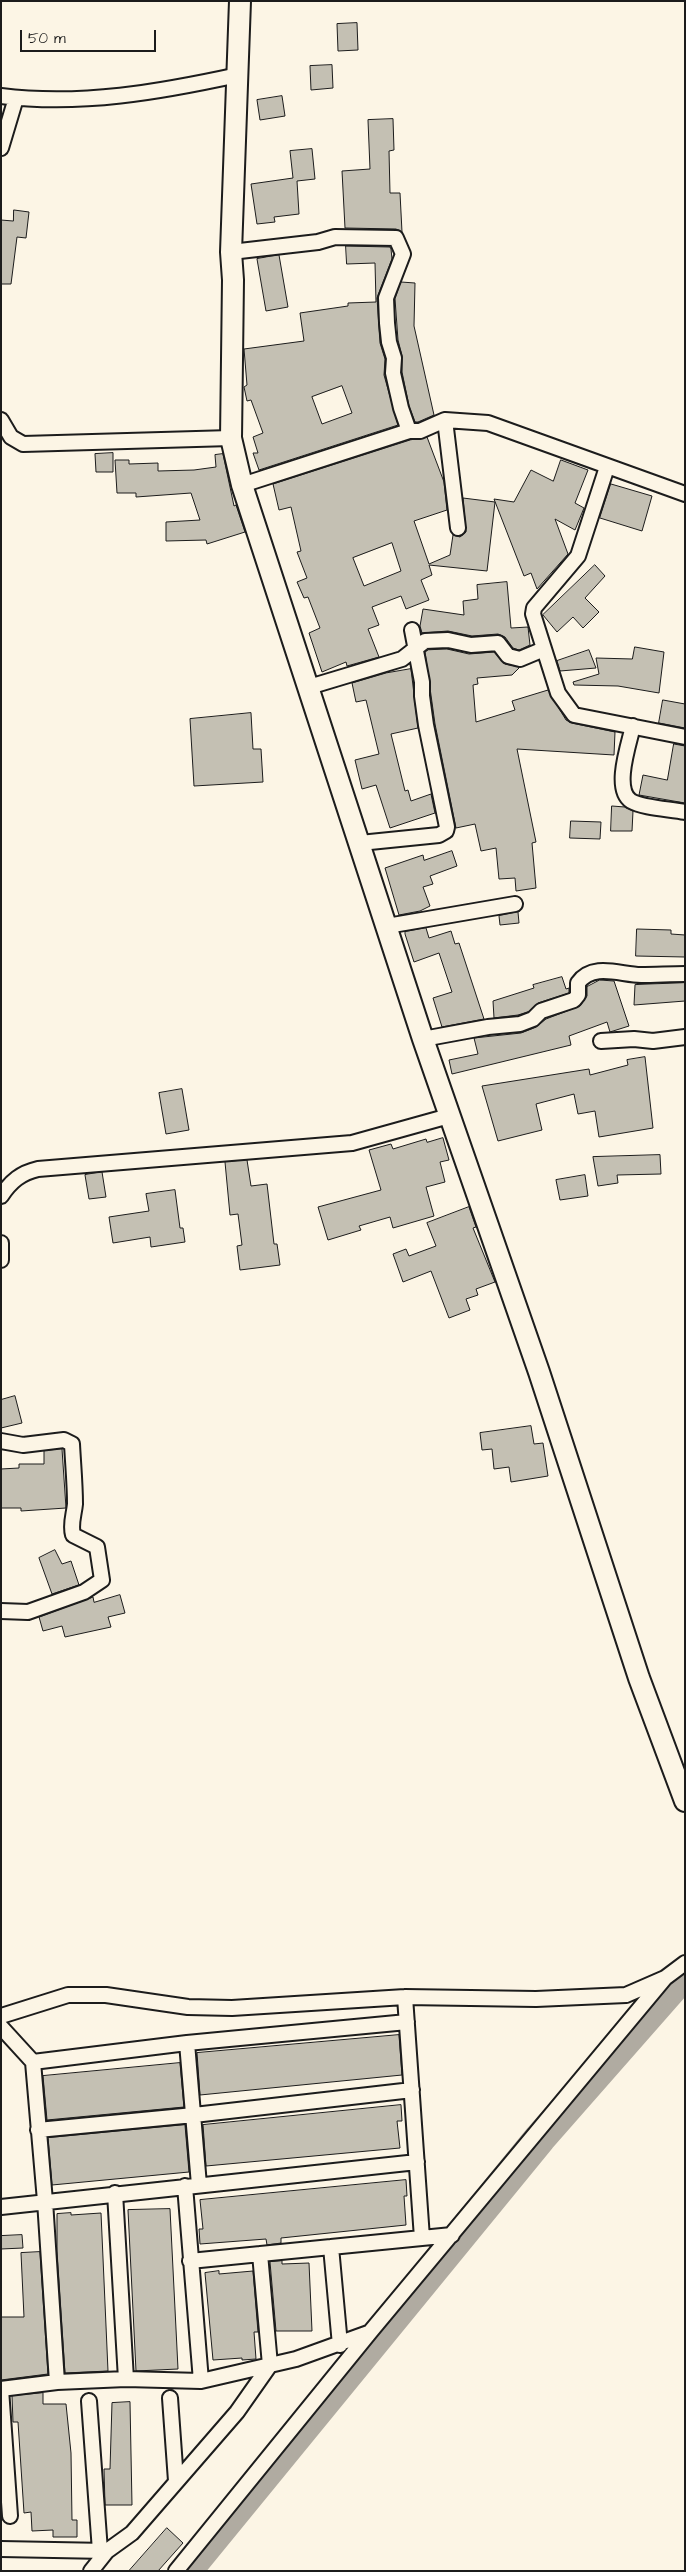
<!DOCTYPE html>
<html>
<head>
<meta charset="utf-8">
<style>
	body { margin:0 }
	#map { position:relative; width:686px; height:2572px; overflow:hidden; background:#fcf5e5; font-family:"Architects Daughter",sans-serif }
	canvas { display:block }
	.frame { position:absolute; inset:0; border:2px solid #1c1c1c; pointer-events:none }
	.scale { position:absolute; left:20px; top:30px; width:136px; height:22px; box-sizing:border-box; border:2px solid #1c1c1c; border-top:0; padding-left:6px; font-size:15px; line-height:18px; white-space:nowrap; color:#1c1c1c; -webkit-text-stroke:4px #fcf5e5; paint-order:stroke }
</style>
</head>
<body>
<div id="map">
<canvas width="686" height="2572"></canvas>
<div class="frame"></div>
<div class="scale">50 m</div>
</div>
<script>
const ctx = document.querySelector('canvas').getContext('2d');
ctx.lineJoin = 'round';
function trace(path, color, width, dash) {
  ctx.strokeStyle = color;
  ctx.lineWidth = width;
  ctx.lineCap = dash ? 'butt' : 'round';
  ctx.setLineDash(dash || []);
  ctx.stroke(path);
}
function fillPath(path, color) {
  ctx.fillStyle = color;
  ctx.fill(path, 'evenodd');
}
trace(new Path2D(`
	M186 2571 540 2138 685 1973`), '#b0aba1', 32);
const building = new Path2D(`
	M357 23 358 50 338 51 337 24Z
	M332 65 333 88 311 90 310 66Z
	M282 96 285 116 260 120 257 100Z
	M393 119 394 150 389 151 390 193H400L402 232 396 229 345 228 342 171 370 169 368 120Z
	M312 149 315 179 297 181 299 214 274 217 275 222 257 224 251 184 293 178 290 151Z
	M14 210 29 212 26 238 17 237 11 284H1V220L13 221Z
	M346 246 390 247 391 249 392 259 377 298 380 343 385 359 384 375 398 425 259 470 253 453H258L253 437 263 433 251 400 247 401 244 387 247 385 244 349 304 341 300 313 348 306V303L376 302 375 263 347 264ZM342 386 352 413 322 424 312 397Z
	M279 255 288 307 266 311 257 259Z
	M401 282 415 283 414 326 434 415 418 422H415L409 406 402 372V356L398 340 395 299Z
	M427 437 444 482 447 510 414 521 429 564 450 555 453 535 460 537 466 532 463 498 495 502 487 571 429 565 432 575 421 580 429 600 406 609 401 596 372 607 379 625 368 629 379 657 347 666 346 662 322 672 309 633 320 628 308 597 304 598 297 582 307 578 297 552 301 551 291 507 279 510 273 484 410 440ZM392 543 401 571 364 586 353 558Z
	M113 453V472H96L95 454Z
	M223 454 234 506 236 505 245 532 207 544 206 540 166 541V522L200 520 191 493 136 497V493H117L115 460H129V464L158 463V471L194 470 216 467 215 455Z
	M561 460 588 470 575 503 584 508 575 530 555 519 568 554 537 589 531 573 524 576 494 499 514 502 531 470 553 481Z
	M611 484 652 496 642 531 600 518Z
	M595 565 605 576 585 598 599 612 583 628 573 617 557 632 543 615Z
	M507 582 511 628 528 627 530 645 519 650 513 648 505 637 498 634 472 636 448 631 422 633 420 626 423 609 464 615 463 601 478 599 477 585Z
	M635 647 664 652 659 693 618 686 574 685 573 682 599 674 596 658 632 659Z
	M447 649 469 654 494 652 505 664 520 667 512 675 477 678 478 684 473 685 476 722 515 710 512 701 548 690 566 720 572 723 615 732 614 755 517 749 536 842 532 843 536 888 516 891 515 878 499 879 496 848 481 851 475 824 456 828 435 724 425 652 428 650Z
	M589 650 596 668 560 671 557 661Z
	M411 669 418 728 391 734 405 791 408 790 411 801 431 794 435 813 390 828 376 785 362 789 355 760 379 754 366 700 356 702 352 683 386 673Z
	M663 700 685 704V728L659 723Z
	M251 713 253 749H261L263 782 194 786 190 719Z
	M674 744 685 746V803L639 795 643 775 667 780Z
	M612 806 625 807 633 811 632 831H611Z
	M571 821 601 822 600 839 570 838Z
	M452 851 457 866 430 876 433 884 423 887 430 906 420 911 399 915 385 868 423 855 424 860Z
	M518 912 519 923 500 925 499 916Z
	M426 928 429 938 451 931 455 944 459 943 484 1019 442 1027 433 998 452 992 439 953 414 962 405 934V932Z
	M637 929 671 930V934L685 935V957L636 956Z
	M562 977 566 989 569 988V993L538 1003 528 1012 518 1015 494 1018 493 1001 534 988 533 985Z
	M600 980 614 981 629 1026 610 1032 607 1022 569 1036 571 1045 452 1074 449 1060 478 1054 474 1038 521 1033 536 1027 546 1019 580 1006 587 996V987Z
	M685 983V1001L634 1005 635 985Z
	M645 1057 653 1128 599 1137 595 1111 578 1114 574 1094 536 1104 542 1130 498 1141 482 1086 589 1069 590 1075 628 1065 627 1060Z
	M182 1089 189 1130 166 1134 159 1093Z
	M443 1138 449 1160 440 1162 445 1182 426 1187 434 1216 393 1228 390 1217 359 1226 361 1230 328 1240 318 1207 381 1190 369 1150 391 1144 393 1149 426 1139 427 1142Z
	M660 1155 661 1174 617 1175 618 1183 598 1186 593 1157Z
	M247 1160 251 1186 267 1184 274 1244H277L280 1265 240 1270 237 1246 242 1245 238 1214 230 1215 225 1162Z
	M102 1172 106 1197 89 1199 85 1175Z
	M585 1175 588 1196 560 1200 556 1180Z
	M175 1190 180 1228H183L185 1242 151 1247 150 1237 113 1243 109 1217 149 1211 146 1194Z
	M469 1207 476 1227 473 1228 495 1282 476 1289 478 1295 466 1299 470 1310 449 1318 431 1271 403 1282 393 1254 406 1249 409 1256 436 1246 427 1223Z
	M15 1396 22 1423 1 1428V1400Z
	M531 1426 534 1444 543 1443 548 1476 511 1482 509 1467 494 1469 492 1449 482 1450 480 1433Z
	M62 1449 66 1508 21 1511V1508H1V1469L19 1468V1464H44V1451Z
	M55 1550 62 1564 71 1561 79 1585 52 1594 39 1558Z
	M120 1595 125 1613 108 1617 111 1627 65 1637 62 1626 43 1631 39 1617 93 1597 94 1602Z
	M399 2035 402 2075 200 2095 197 2053Z
	M180 2063 184 2107 47 2120 43 2076Z
	M401 2105 402 2121H397L400 2148 206 2166 203 2125Z
	M185 2125 189 2172 52 2185 48 2138Z
	M406 2180 407 2196H404L406 2225 281 2238V2243L267 2245 266 2239 200 2244 199 2229H203L200 2200Z
	M170 2209 178 2369 136 2371 128 2210Z
	M71 2213V2215L101 2213 108 2371 65 2373 57 2251V2214Z
	M22 2235 23 2248 1 2249V2236Z
	M40 2252 48 2374 1 2380V2317H24L21 2253Z
	M282 2261V2264L309 2263 312 2331H276L270 2262Z
	M219 2271V2274L253 2271 258 2332H254L256 2359 242 2360V2358L213 2360 205 2273Z
	M43 2393V2404H66L71 2453 72 2520H77V2537H53V2530L32 2531 31 2512 24 2513 18 2422H13L12 2396Z
	M130 2402 132 2505H105L104 2469H110L112 2403Z
	M167 2528 183 2543 158 2571H129Z`);
fillPath(building, '#c4c0b3');
trace(building, '#1c1c1c', 1);
const street = new Path2D(`
	M1 96C81 106 160 92 238 75
	M1 148 16 98
	M231 252 318 242 335 237 396 238 403 254 386 298 387 323 389 342 394 358 393 373 401 408 409 431
	M1 420 11 437 23 444 231 438
	M445 420 458 528
	M607 467 578 556 534 608 533 614 558 693 574 715 685 737
	M242 485 409 431H420L445 420 488 423 685 494
	M309 687 402 659 425 641 448 640 471 645 498 643 508 656 520 659 544 649
	M633 726C629 744 613 789 631 801 643 808 671 809 685 812
	M360 843 439 835 446 831 447 827 426 725 422 696V682L412 630
	M387 926 515 904
	M423 1039 488 1027 520 1024 533 1019 541 1011 574 1000 578 995V983C593 962 621 975 641 975 656 975 670 974 685 974
	M601 1041 634 1039 653 1041 685 1037
	M1 1196C11 1181 21 1173 38 1169L352 1143 449 1116
	M1 1243V1260
	M1 1441 23 1445 64 1440 72 1444C73 1464 75 1484 75 1504 74 1515 70 1524 73 1535L97 1547 102 1580 84 1592 28 1612 1 1611
	M405 1997 422 2238
	M1 2016 68 1995H106L188 2007 232 2008 405 1997 536 1999 626 1995 665 1978 685 1963
	M1 2027 33 2062 187 2043 407 2022
	M187 2043 199 2185
	M33 2062 45 2201 57 2382
	M38 2130 194 2115 412 2090
	M185 2186 201 2381
	M115 2193 126 2379
	M1 2207 417 2162
	M331 2247 340 2345
	M190 2261 452 2235
	M1 2389 57 2382 126 2379 201 2381 296 2359 368 2333
	M1 2389 10 2516
	M170 2398 176 2481
	M89 2401 100 2551
	M1 2549 107 2551
	M91 2571 107 2551 132 2533 237 2412 270 2365 260 2254
	M176 2571 371 2331 665 1978`);
const secondary = new Path2D(`
	M240 1 231 252 233 280 231 438 242 485 423 1039 539 1372 639 1678 685 1801`);
trace(street, '#1c1c1c', 18);
trace(secondary, '#1c1c1c', 24);
trace(street, '#fcf5e5', 14);
trace(secondary, '#fcf5e5', 20);
</script>
</body>
</html>
